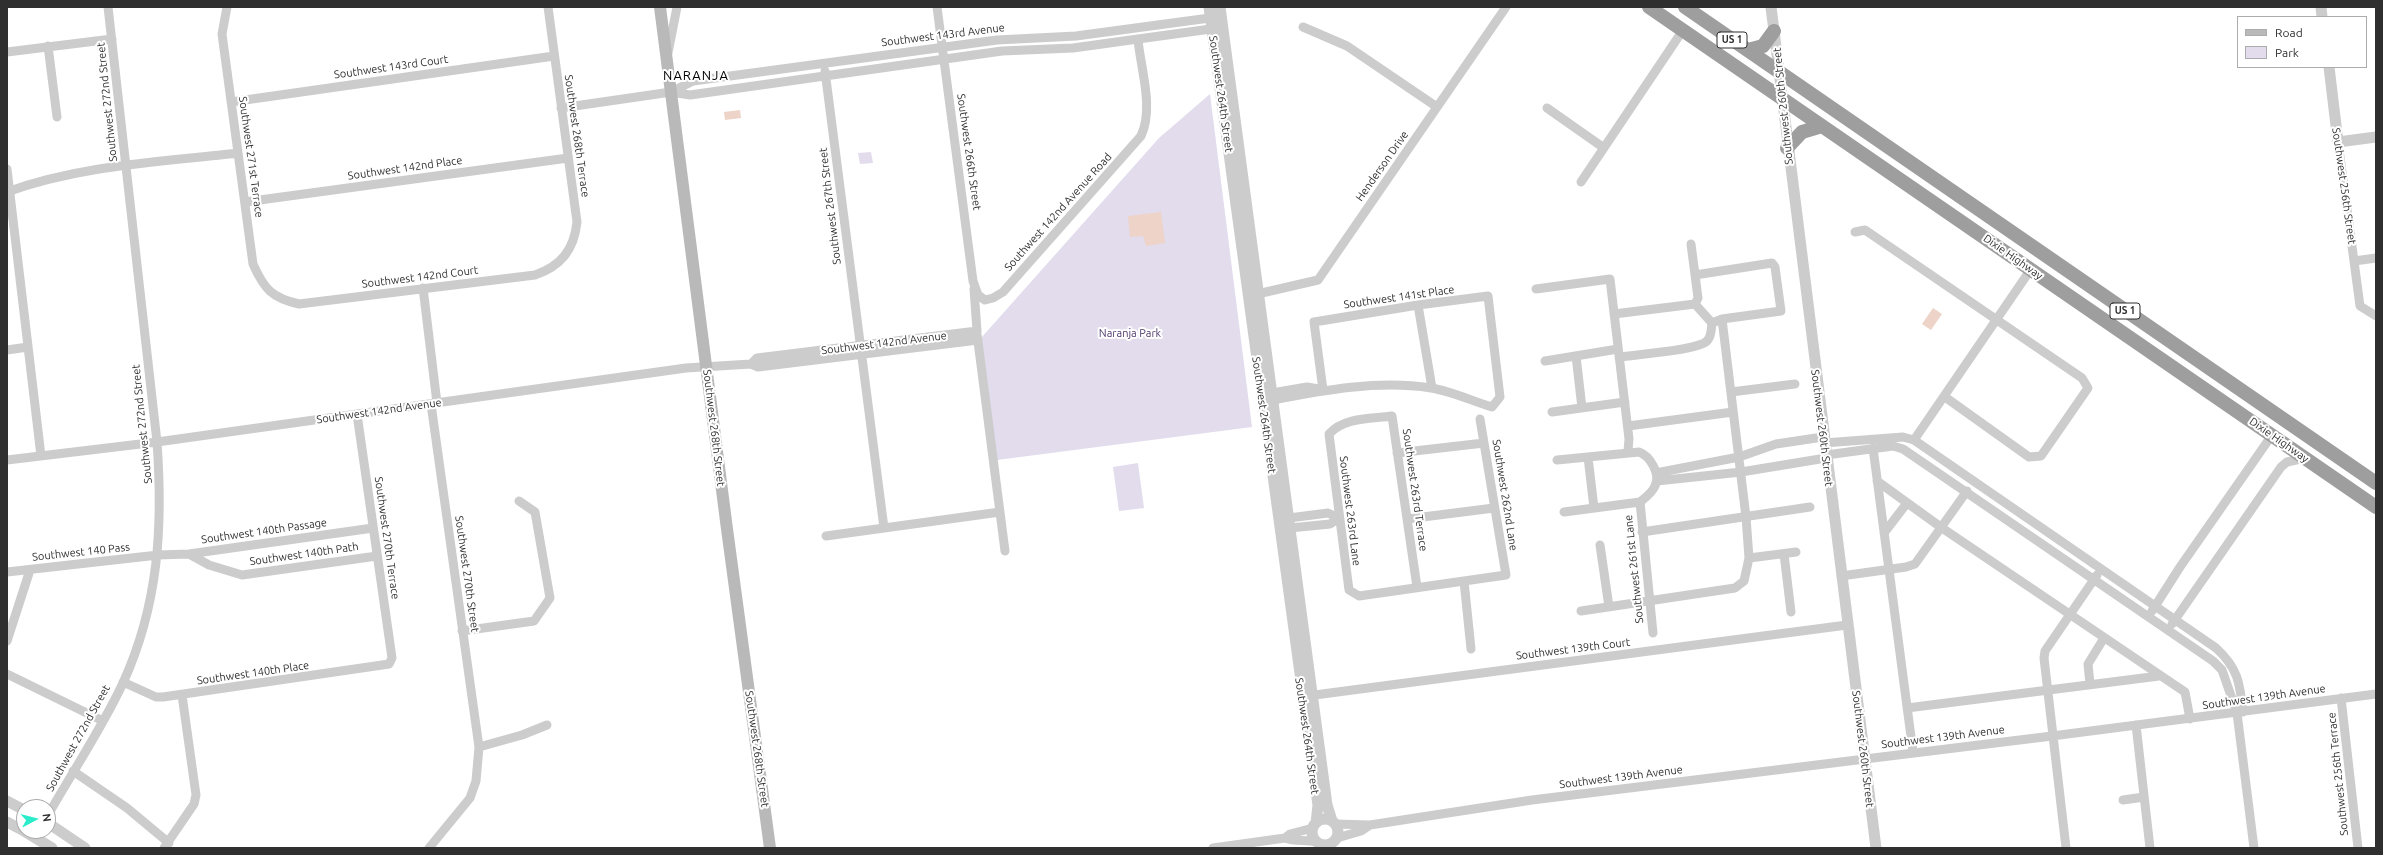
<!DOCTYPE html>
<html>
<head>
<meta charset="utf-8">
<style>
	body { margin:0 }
	#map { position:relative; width:2383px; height:855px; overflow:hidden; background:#fff; font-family:Ubuntu,sans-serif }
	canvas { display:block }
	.frame { position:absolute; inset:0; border:8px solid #2f2f2f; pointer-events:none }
	.legend { position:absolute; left:2237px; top:16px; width:130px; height:52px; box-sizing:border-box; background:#fff; border:1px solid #acacac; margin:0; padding:5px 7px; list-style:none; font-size:12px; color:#2f2f2f }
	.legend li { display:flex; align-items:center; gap:8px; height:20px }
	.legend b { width:20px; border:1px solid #acacac }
	.north { position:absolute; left:16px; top:799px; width:40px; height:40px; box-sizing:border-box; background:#fff; border:1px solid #acacac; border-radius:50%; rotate:83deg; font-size:11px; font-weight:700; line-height:16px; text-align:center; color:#2f2f2f }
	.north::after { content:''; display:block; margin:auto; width:14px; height:18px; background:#2becca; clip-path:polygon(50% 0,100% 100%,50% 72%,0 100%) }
</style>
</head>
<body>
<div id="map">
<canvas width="2383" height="855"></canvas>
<div class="frame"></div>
<ul class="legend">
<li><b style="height:5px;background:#b9b9b9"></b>Road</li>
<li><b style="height:11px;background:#e2dced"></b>Park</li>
</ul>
<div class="north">N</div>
</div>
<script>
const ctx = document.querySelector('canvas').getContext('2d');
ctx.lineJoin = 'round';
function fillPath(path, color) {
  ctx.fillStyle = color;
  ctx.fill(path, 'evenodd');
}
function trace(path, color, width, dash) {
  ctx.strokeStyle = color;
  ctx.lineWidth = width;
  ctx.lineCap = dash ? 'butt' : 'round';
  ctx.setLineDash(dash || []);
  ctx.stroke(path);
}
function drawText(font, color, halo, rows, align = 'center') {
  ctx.font = font + ' Ubuntu,sans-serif';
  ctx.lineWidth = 4;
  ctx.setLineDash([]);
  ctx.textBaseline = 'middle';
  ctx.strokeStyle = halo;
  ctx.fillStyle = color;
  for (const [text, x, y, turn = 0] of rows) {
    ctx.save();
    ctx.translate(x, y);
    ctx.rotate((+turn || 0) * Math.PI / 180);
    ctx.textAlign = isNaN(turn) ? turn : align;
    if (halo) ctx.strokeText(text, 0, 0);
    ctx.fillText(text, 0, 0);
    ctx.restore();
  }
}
fillPath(new Path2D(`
	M1210 94 1252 427 997 460 981 338 1159 138Z
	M871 152 873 163 860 164 858 153Z
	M1138 463 1144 508 1119 511 1113 467Z`), '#e2dced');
fillPath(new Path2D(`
	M740 110 741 118 725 120 724 112Z
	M1161 212 1165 243 1146 246 1143 236 1130 237 1128 216Z
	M1933 308 1942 314 1931 330 1922 324Z`), '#edd3c8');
trace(new Path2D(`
	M227 7 222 34 253 264C264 289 272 298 299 304L535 275C561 266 574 250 577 222L548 7
	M937 7 973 281 978 295 985 300 993 298 1003 292 1141 136C1154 108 1141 70 1138 40
	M1303 27 1347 46 1437 107
	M48 46 57 117
	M7 52 112 39
	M668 53 677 7
	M825 71 884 528 826 536
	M671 92 693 81 997 40 1076 36 1217 17
	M231 102 554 56
	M561 108 671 92 690 95 1002 51 1073 48 1218 28
	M1547 108 1604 148
	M2338 142 2360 306 2376 316
	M7 169 41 456
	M1581 182 1683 30
	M7 192C81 165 161 162 238 153
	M245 202 568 158
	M1855 232 1865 230 2082 378 2088 388 2041 456 2029 457 1945 397
	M1691 244 1698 298 1695 304
	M2354 261 2376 258
	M1695 275 1772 263 1775 267 1781 311 1722 319 1712 323
	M423 288 437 403
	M974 289 977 331 757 358 751 364 758 367 978 340
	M1536 289 1610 279 1629 439 1628 451
	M1253 295 1318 280 1506 7
	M1418 305 1432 388
	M1614 314 1695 304
	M977 334 1005 551
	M7 350 28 347
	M1576 356 1582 408
	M1619 357C1636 355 1698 350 1707 341 1712 336 1711 329 1712 323L1695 304
	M1545 361 1618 349
	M1731 392 1795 384
	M1272 393 1307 387 1319 389
	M1273 400C1324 390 1378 380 1431 388 1451 391 1472 401 1492 407L1500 397 1488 296 1418 305 1314 322 1323 390
	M1552 412 1625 402
	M1628 426 1733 412
	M1914 440 2031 269
	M1824 443 1903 437 1914 440 2216 648C2238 668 2240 683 2243 712
	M1873 448 1913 752
	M1397 453 1484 443
	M1826 455 1893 446 1903 449 2213 661 2222 670 2237 713 2254 848
	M1588 457 1594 508
	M7 460 157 442 686 368 751 364
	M1557 460 1639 452C1650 456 1661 474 1655 486 1652 493 1646 497 1640 502L1564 512
	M1656 473 1739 457 1776 444 1823 437
	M1657 481 1741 472 1826 458
	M1877 481 1942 528 2185 692 2190 719
	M1640 502 1653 633
	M1289 518 1328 513 1339 518
	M1407 519 1494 508
	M884 528 1000 512
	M1290 528 1330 524 1339 518
	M1642 532 1810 507
	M1884 533 1907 503
	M1600 545 1609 607
	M189 554 209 565 242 575 377 556
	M1784 554 1791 612
	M1749 558 1796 552
	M7 572 158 555 189 554 373 528
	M1841 576 1906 567 1915 564 1967 491
	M1464 581 1471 649
	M1417 587 1392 416C1370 419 1344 417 1329 434L1349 590 1359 596 1506 575 1480 419
	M1581 611 1735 588 1744 581 1749 558 1746 517 1722 319
	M2152 611 2180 567 2272 435
	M2172 624 2281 467 2287 462 2305 458
	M462 631 534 621 550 598 535 512 519 501
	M7 641 30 570
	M7 674 103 721
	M123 682 156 697H163L389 664 392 658 357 414
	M2090 684 2088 664 2104 638
	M1307 696 1847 625
	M2341 698 2358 848
	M1907 708 2159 676
	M2136 725 2150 848
	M479 747 522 735 547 725
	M73 771 127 808 169 843
	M2123 800 2144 797
	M48 815C73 771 102 728 123 683 159 604 163 526 157 442L108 7
	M1335 824 1370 825 1532 800 2052 736 2376 694
	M1285 838 1290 834 1313 828
	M1337 838 1361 831 1370 825
	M164 848 194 804 196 795 182 695
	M429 848 470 798 476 781 479 747 431 404
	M1213 848 1285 838C1295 842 1306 839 1317 842
	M2066 848 2044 658 2045 651 2097 575`), '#ccc', 9);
trace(new Path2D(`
	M1209 7 1318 805 1316 823
	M1220 7 1327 805 1332 821
	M1771 7 1876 848
	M2321 7 2322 17
	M2329 67 2338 142 2376 137
	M7 801 24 810
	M1312 832a13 13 0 1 1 26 0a13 13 0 1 1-26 0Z
	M7 822 24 831
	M48 823 85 848
	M24 831 52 848`), '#ccc', 11);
trace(new Path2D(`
	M660 7 727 529 770 848`), '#b9b9b9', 12);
trace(new Path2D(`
	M1649 7 2376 507
	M1685 7 2376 483
	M1748 50 1763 46 1774 31
	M1787 148 1802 132 1822 126`), '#9e9e9e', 14);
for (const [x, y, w] of [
	[1732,40,30],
	[2125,311,30]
]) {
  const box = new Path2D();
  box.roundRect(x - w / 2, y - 8, w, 16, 3);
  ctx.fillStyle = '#fff';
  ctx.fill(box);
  trace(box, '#2f2f2f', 1);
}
drawText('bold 10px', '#2f2f2f', null, [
	["US 1",1732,40],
	["US 1",2125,311]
]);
drawText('11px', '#2f2f2f', '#fff', [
	["Southwest 143rd Avenue",943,35,-7],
	["Southwest 143rd Court",391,67,-8],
	["Southwest 264th Street",1221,94,82],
	["Southwest 272nd Street",107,102,-96],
	["Southwest 260th Street",1783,106,-96],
	["Southwest 268th Terrace",577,136,82],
	["Southwest 266th Street",969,152,82],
	["Southwest 271st Terrace",251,157,82],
	["Henderson Drive",1382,166,-55],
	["Southwest 142nd Place",405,168,-8],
	["Southwest 256th Street",2344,186,82],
	["Southwest 267th Street",830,206,-97],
	["Southwest 142nd Avenue Road",1058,212,-48],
	["Dixie Highway",2013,257,35],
	["Southwest 142nd Court",420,277,-7],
	["Southwest 141st Place",1399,297,-8],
	["Southwest 142nd Avenue",884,343,-7],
	["Southwest 142nd Avenue",379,411,-8],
	["Southwest 264th Street",1264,415,82],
	["Southwest 272nd Street",142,424,-96],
	["Southwest 268th Street",714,428,83],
	["Southwest 260th Street",1822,428,83],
	["Dixie Highway",2279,440,35],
	["Southwest 263rd Terrace",1415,490,82],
	["Southwest 262nd Lane",1505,495,81],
	["Southwest 263rd Lane",1350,511,83],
	["Southwest 140th Passage",264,531,-8],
	["Southwest 270th Terrace",387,538,82],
	["Southwest 140 Pass",81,552,-6],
	["Southwest 140th Path",304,554,-8],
	["Southwest 261st Lane",1634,569,-96],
	["Southwest 270th Street",467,574,82],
	["Southwest 139th Court",1573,649,-7],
	["Southwest 140th Place",253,673,-8],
	["Southwest 139th Avenue",2264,697,-8],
	["Southwest 264th Street",1307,736,82],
	["Southwest 139th Avenue",1943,737,-7],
	["Southwest 272nd Street",78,738,-61],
	["Southwest 268th Street",757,749,82],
	["Southwest 260th Street",1863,749,83],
	["Southwest 256th Terrace",2338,774,-96],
	["Southwest 139th Avenue",1621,777,-7]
]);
drawText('11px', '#503a6d', '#fff', [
	["Naranja Park",1130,333]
]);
ctx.letterSpacing = '1px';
drawText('13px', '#000', '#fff', [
	["NARANJA",696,76]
]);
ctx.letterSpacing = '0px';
</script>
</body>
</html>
